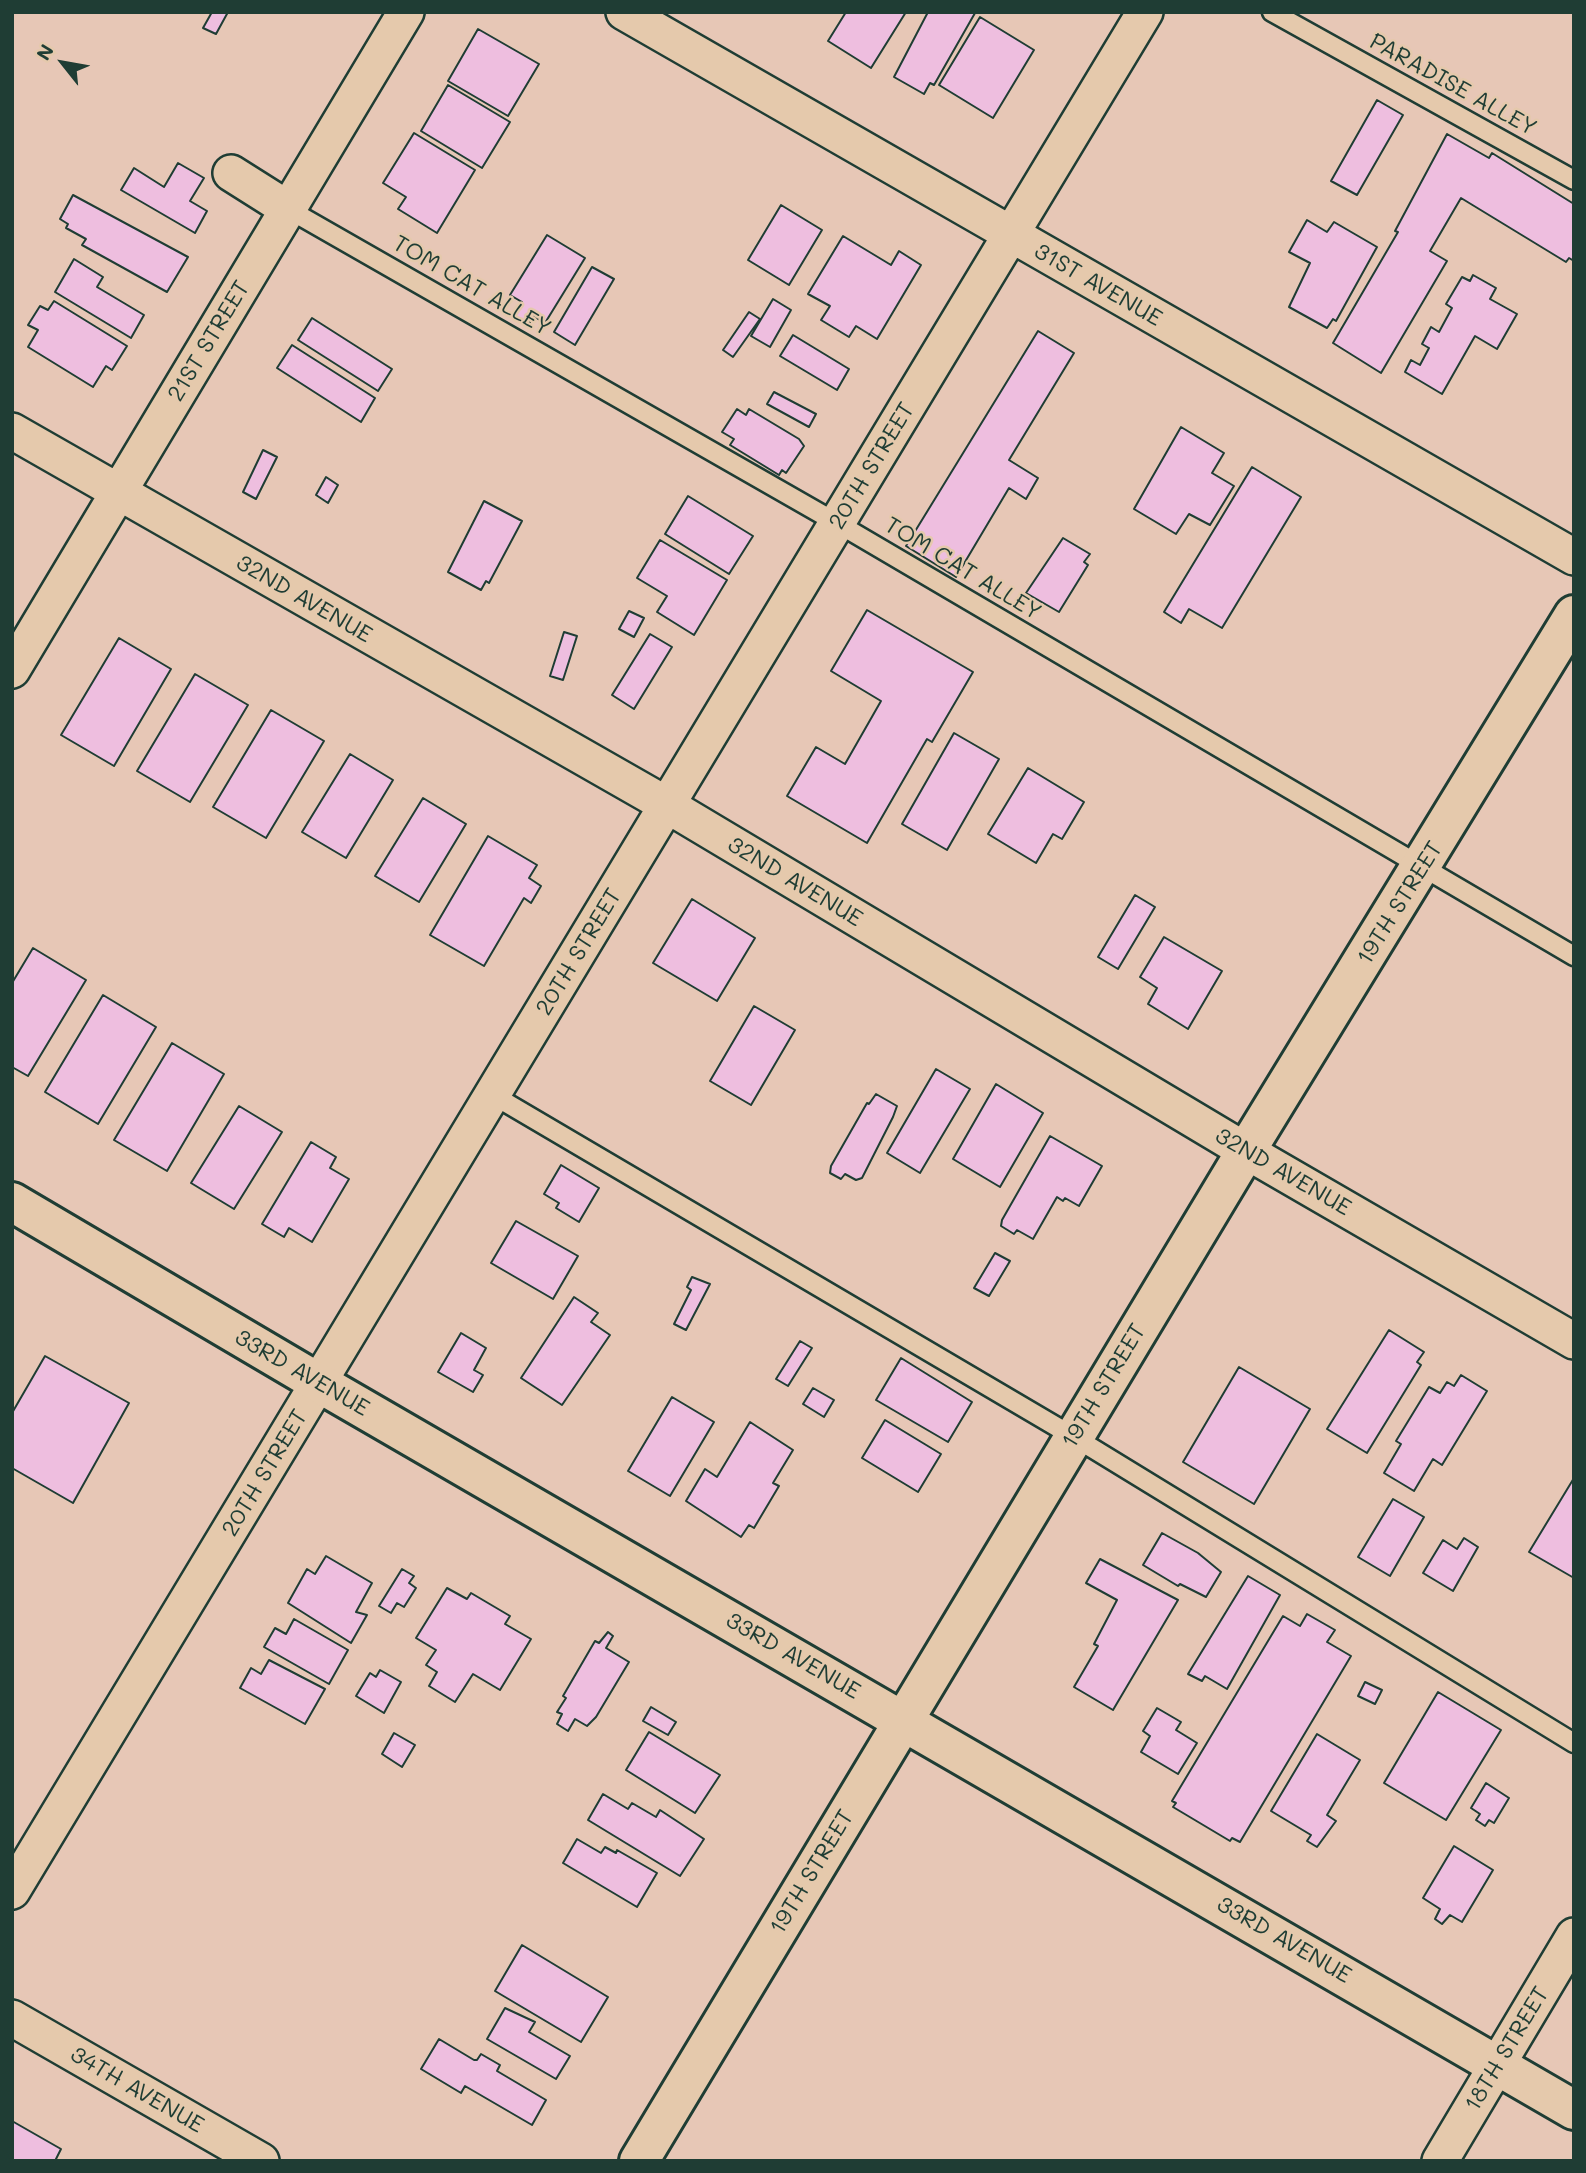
<!DOCTYPE html>
<html>
<head>
<meta charset="utf-8">
<style>
	body { margin:0 }
	#map { position:relative; width:1586px; height:2173px; overflow:hidden; background:#e7c7b6; font-family:Mali,sans-serif }
	canvas { display:block }
	.frame { position:absolute; inset:0; border:14px solid #1f3d34; pointer-events:none }
	.north { position:absolute; left:28px; top:28px; width:70px; height:70px; -webkit-text-stroke:5px #e5c9ac; paint-order:stroke; rotate:301deg; font-size:19px; font-weight:700; line-height:28px; text-align:center; color:#1f3d34 }
	.north::after { content:''; display:block; margin:auto; width:24px; height:32px; background:#1f3d34; clip-path:polygon(50% 0,100% 100%,50% 72%,0 100%) }
</style>
</head>
<body>
<div id="map">
<canvas width="1586" height="2173"></canvas>
<div class="frame"></div>
<div class="north">N</div>
</div>
<script>
const ctx = document.querySelector('canvas').getContext('2d');
ctx.lineJoin = 'round';
function fillPath(path, color) {
  ctx.fillStyle = color;
  ctx.fill(path, 'evenodd');
}
function trace(path, color, width, dash) {
  ctx.strokeStyle = color;
  ctx.lineWidth = width;
  ctx.lineCap = dash ? 'butt' : 'round';
  ctx.setLineDash(dash || []);
  ctx.stroke(path);
}
function drawText(font, color, halo, rows, align = 'center') {
  ctx.font = font + ' Mali,sans-serif';
  ctx.lineWidth = 5;
  ctx.setLineDash([]);
  ctx.textBaseline = 'middle';
  ctx.strokeStyle = halo;
  ctx.fillStyle = color;
  for (const [text, x, y, turn = 0] of rows) {
    ctx.save();
    ctx.translate(x, y);
    ctx.rotate((+turn || 0) * Math.PI / 180);
    ctx.textAlign = isNaN(turn) ? turn : align;
    if (halo) ctx.strokeText(text, 0, 0);
    ctx.fillText(text, 0, 0);
    ctx.restore();
  }
}
const building = new Path2D(`
	M212 12H228L216 34 203 28Z
	M846 12H906L871 68 828 41Z
	M928 12 975 13 934 85 930 83 924 94 894 77Z
	M980 17 1034 50 993 118 939 85Z
	M478 29 539 64 508 116 448 81Z
	M448 85 510 122 482 168 421 131Z
	M1377 100 1403 115 1357 195 1331 181Z
	M414 133 475 170 437 233 398 209 406 197 383 183Z
	M1447 134 1489 158 1492 153 1574 204V261L1569 258 1566 262 1461 198 1430 251 1447 261 1381 373 1333 343 1398 232 1395 231Z
	M178 163 204 178 190 201 207 211 195 233 121 190 134 168 164 187Z
	M73 195 188 257 167 292 82 245 86 239 66 228 68 224 60 219Z
	M781 205 822 230 789 285 748 260Z
	M1307 220 1327 232 1334 222 1377 247 1336 321 1333 319 1327 328 1289 307 1310 263 1289 252Z
	M547 235 585 258 545 323 533 316 529 324 514 316 522 302 510 295Z
	M843 236 891 265 899 251 921 265 877 339 856 326 849 337 821 320 830 306 808 294Z
	M74 259 103 277 97 287 144 315 131 338 55 292Z
	M592 267 614 279 575 345 554 332Z
	M1473 275 1496 288 1490 299 1517 314 1497 349 1475 336 1442 394 1405 372 1411 360 1420 365 1429 348 1422 344 1431 327 1439 332 1452 308 1446 304 1462 277 1470 281Z
	M773 299 791 310 770 347 751 336Z
	M54 301 127 346 112 370 106 366 93 387 28 347 38 330 28 325 40 306 48 310Z
	M749 312 760 319 733 357 723 350Z
	M312 318 392 369 378 391 298 340Z
	M1038 331 1074 353 1009 460 1038 478 1026 499 1009 488 956 577 906 546Z
	M793 335 849 369 837 390 780 356Z
	M292 345 375 398 361 422 277 368Z
	M774 392 816 414 809 427 767 404Z
	M737 409 746 415 749 409 799 439 804 446 786 473 782 470 779 475 730 445 734 439 722 432Z
	M1181 427 1224 453 1212 473 1234 486 1210 525 1189 514 1176 534 1134 509Z
	M263 450 277 457 256 499 243 492Z
	M1252 467 1301 497 1222 628 1189 609 1181 623 1164 612Z
	M326 477 338 485 328 503 316 495Z
	M688 496 753 536 729 574 665 534Z
	M484 501 522 521 489 583 486 581 481 590 448 572Z
	M1063 538 1090 554 1084 562 1088 565 1059 612 1026 593Z
	M660 540 727 580 694 635 657 612 667 596 637 578Z
	M867 610 973 672 932 742 927 739 867 843 787 796 816 747 845 764 881 701 831 671Z
	M629 611 644 618 634 637 619 629Z
	M564 632 577 636 563 680 550 676Z
	M650 634 672 647 634 709 612 695Z
	M119 638 171 669 114 766 61 735Z
	M195 674 248 705 190 802 137 771Z
	M271 710 324 741 266 838 213 807Z
	M954 733 999 759 947 850 902 824Z
	M350 754 393 780 346 858 302 832Z
	M1028 768 1084 802 1062 839 1053 834 1036 863 988 834Z
	M423 798 466 824 419 902 375 876Z
	M488 836 537 865 529 878 541 886 531 903 524 898 484 966 430 935Z
	M1135 895 1155 907 1118 969 1098 957Z
	M692 899 755 938 717 1001 653 963Z
	M1164 937 1222 971 1188 1029 1148 1004 1157 988 1140 977Z
	M33 948 86 980 28 1076 12 1067V983Z
	M103 995 156 1027 98 1124 45 1092Z
	M754 1006 795 1030 751 1105 710 1081Z
	M172 1043 224 1074 167 1171 114 1140Z
	M936 1069 970 1089 920 1173 887 1153Z
	M996 1084 1043 1113 1000 1187 953 1159Z
	M876 1094 897 1106 893 1117 862 1178 856 1180 845 1174 841 1179 830 1173 831 1166 867 1103 869 1104Z
	M239 1106 282 1132 234 1209 191 1183Z
	M1050 1136 1102 1166 1079 1206 1065 1198 1063 1201 1057 1197 1033 1239 1017 1230 1014 1234 1001 1226 1002 1220Z
	M311 1142 336 1157 330 1168 349 1179 312 1242 289 1228 284 1237 262 1224Z
	M561 1165 599 1188 579 1222 556 1208 559 1203 544 1194Z
	M516 1221 578 1256 553 1299 491 1263Z
	M995 1253 1010 1261 989 1296 974 1288Z
	M692 1277 710 1284 686 1330 674 1324 691 1290 687 1287Z
	M574 1297 598 1313 591 1322 610 1335 562 1405 521 1378Z
	M1389 1330 1424 1352 1417 1362 1421 1365 1367 1453 1327 1429Z
	M461 1333 486 1348 474 1370 483 1375 473 1392 438 1372Z
	M800 1341 812 1348 788 1386 776 1379Z
	M45 1356 129 1403 73 1503 12 1468V1413Z
	M901 1358 972 1402 948 1442 876 1400Z
	M1239 1367 1310 1409 1254 1504 1183 1462Z
	M1461 1375 1487 1391 1442 1465 1433 1459 1414 1491 1384 1473 1401 1444 1396 1441 1429 1387 1440 1393 1447 1382 1454 1386Z
	M813 1388 834 1400 824 1417 803 1404Z
	M672 1397 714 1422 670 1496 628 1471Z
	M885 1420 941 1454 918 1492 862 1458Z
	M750 1422 793 1450 773 1483 779 1486 754 1528 749 1525 741 1537 686 1501 705 1469 717 1477Z
	M1574 1478V1578L1529 1552Z
	M1393 1499 1424 1517 1390 1576 1358 1557Z
	M1162 1533 1198 1553 1221 1572 1206 1597 1180 1584 1178 1586 1143 1565Z
	M1464 1538 1478 1547 1453 1591 1423 1573 1443 1540 1457 1549Z
	M326 1556 372 1583 356 1612 367 1615 351 1643 288 1603 307 1569 315 1574Z
	M1100 1559 1178 1600 1113 1710 1074 1687 1098 1646 1094 1644 1117 1600 1086 1583Z
	M402 1569 414 1576 409 1583 416 1588 404 1607 397 1603 391 1613 379 1606Z
	M1248 1576 1280 1595 1227 1689 1205 1676 1202 1681 1188 1674Z
	M447 1588 467 1599 471 1593 510 1616 505 1624 531 1639 500 1690 473 1674 455 1702 429 1686 437 1672 426 1665 436 1650 416 1638Z
	M1307 1614 1335 1630 1327 1642 1351 1656 1240 1842 1232 1838 1230 1841 1173 1807 1176 1803 1172 1801 1283 1616 1300 1626Z
	M294 1619 348 1650 329 1684 264 1647 275 1628 286 1634Z
	M608 1632 613 1636 606 1648 629 1662 596 1717 587 1726 575 1719 568 1731 557 1724 562 1714 557 1712 566 1698 563 1696 595 1641 599 1643Z
	M269 1660 325 1689 305 1724 240 1688 251 1668 261 1674Z
	M380 1670 401 1682 384 1713 356 1696 370 1673 376 1677Z
	M1365 1682 1382 1690 1375 1704 1358 1696Z
	M1438 1692 1501 1730 1446 1820 1384 1783Z
	M651 1707 676 1722 668 1735 643 1721Z
	M1157 1708 1181 1722 1176 1730 1197 1743 1178 1774 1141 1752 1150 1736 1143 1731Z
	M649 1732 720 1775 695 1813 626 1770Z
	M394 1733 415 1745 402 1767 382 1754Z
	M1317 1734 1360 1760 1327 1815 1336 1821 1317 1847 1307 1841 1311 1835 1271 1811Z
	M1486 1783 1509 1798 1494 1823 1489 1820 1485 1826 1476 1820 1480 1814 1471 1808Z
	M603 1794 628 1809 632 1803 656 1817 660 1810 704 1839 680 1876 588 1820Z
	M577 1839 601 1853 605 1847 616 1853 617 1850 657 1873 637 1907 563 1863Z
	M1454 1846 1493 1870 1462 1922 1450 1915 1442 1924 1435 1919 1440 1909 1423 1898Z
	M522 1945 608 1997 581 2042 495 1991Z
	M505 2008 535 2022 529 2032 570 2056 556 2079 487 2039Z
	M439 2039 474 2060H477L481 2054 500 2065 497 2071 546 2100 532 2125 465 2086 461 2093 421 2069Z
	M12 2121 61 2149 55 2161H12Z`);
fillPath(building, '#eebedf');
trace(building, '#1f3d34', 2);
const lane = new Path2D(`
	M1272 12 1574 180
	M288 209 837 523 1574 956
	M493 1095 1074 1437 1574 1743`);
const street = new Path2D(`
	M624 12 1574 557
	M231 173 288 209
	M12 431 667 805 1246 1151 1574 1341
	M12 670 406 12
	M12 1891 1145 12
	M12 2018 261 2161
	M1440 2161 1574 1936`);
const secondary = new Path2D(`
	M12 1202 319 1383 1574 2110
	M639 2161 1246 1151 1574 615`);
trace(lane, '#1f3d34', 23);
trace(street, '#1f3d34', 40);
trace(secondary, '#1f3d34', 44);
trace(lane, '#e5c9ac', 18);
trace(street, '#e5c9ac', 35);
trace(secondary, '#e5c9ac', 38);
drawText('23px', '#1f3d34', '#e5c9ac', [
	["PARADISE ALLEY",1453,85,29],
	["31ST AVENUE",1098,285,30],
	["TOM CAT ALLEY",472,286,30],
	["21ST STREET",209,341,-59],
	["20TH STREET",872,466,-59],
	["TOM CAT ALLEY",963,569,31],
	["32ND AVENUE",304,599,30],
	["32ND AVENUE",795,882,31],
	["19TH STREET",1400,903,-58],
	["20TH STREET",579,952,-59],
	["32ND AVENUE",1283,1172,30],
	["33RD AVENUE",302,1373,30],
	["19TH STREET",1104,1386,-59],
	["20TH STREET",265,1473,-59],
	["33RD AVENUE",793,1656,30],
	["19TH STREET",812,1872,-59],
	["33RD AVENUE",1284,1940,30],
	["18TH STREET",1507,2049,-59],
	["34TH AVENUE",137,2090,30]
]);
</script>
</body>
</html>
